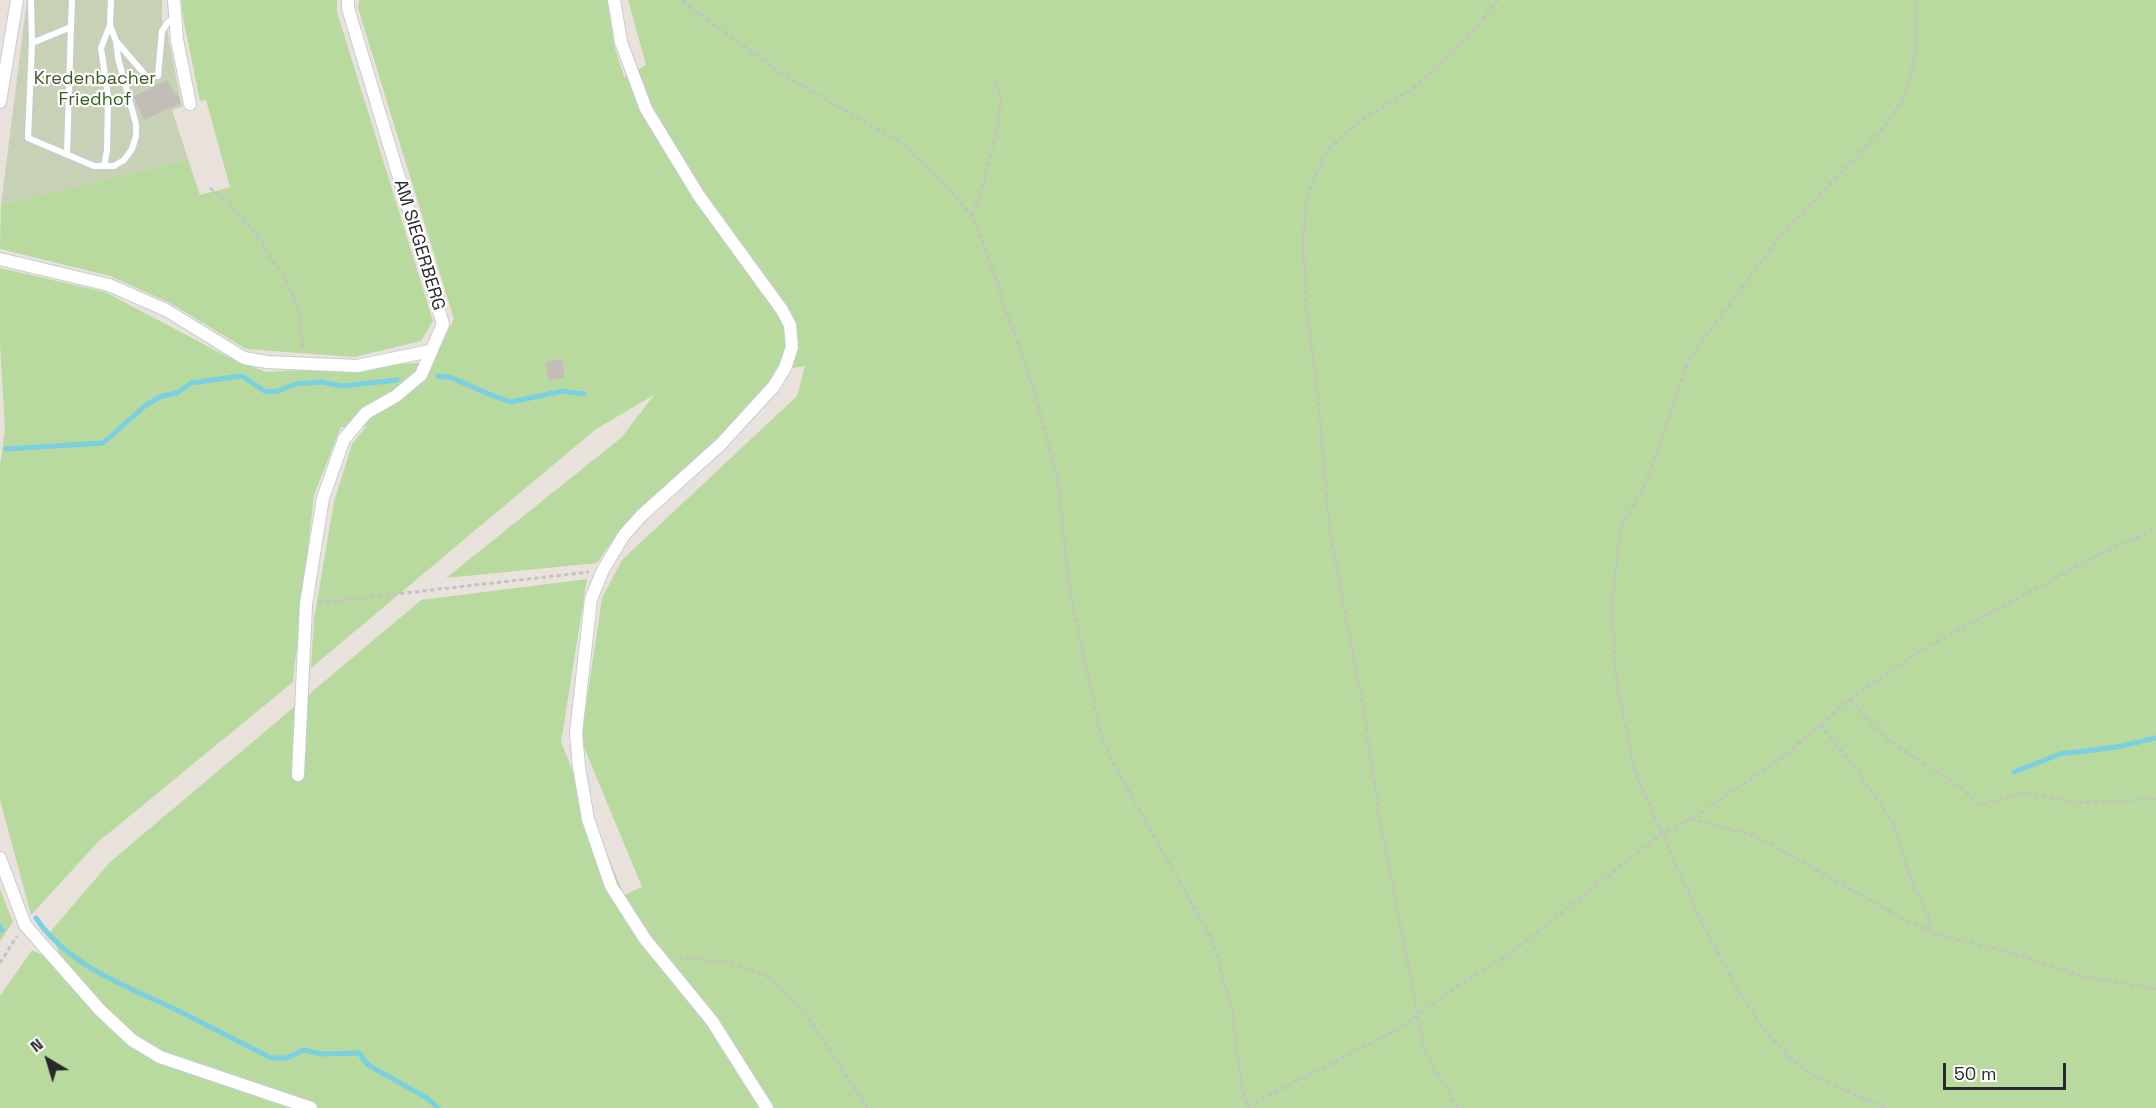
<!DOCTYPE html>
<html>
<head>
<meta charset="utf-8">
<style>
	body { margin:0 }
	#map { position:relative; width:2156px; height:1108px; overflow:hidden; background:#e9e2dc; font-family:"Space Grotesk",sans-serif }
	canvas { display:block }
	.north { position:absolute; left:18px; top:1030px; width:60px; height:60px; -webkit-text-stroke:4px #fff; paint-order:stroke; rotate:322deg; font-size:16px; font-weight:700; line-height:24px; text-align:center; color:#292929 }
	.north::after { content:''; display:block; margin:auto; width:21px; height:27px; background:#292929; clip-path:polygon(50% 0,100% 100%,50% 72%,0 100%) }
	.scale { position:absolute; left:1943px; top:1063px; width:123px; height:27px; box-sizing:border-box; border:3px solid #292929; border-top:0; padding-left:8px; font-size:18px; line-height:21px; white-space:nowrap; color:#292929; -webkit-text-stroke:4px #fff; paint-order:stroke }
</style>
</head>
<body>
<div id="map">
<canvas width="2156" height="1108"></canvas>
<div class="north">N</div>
<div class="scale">50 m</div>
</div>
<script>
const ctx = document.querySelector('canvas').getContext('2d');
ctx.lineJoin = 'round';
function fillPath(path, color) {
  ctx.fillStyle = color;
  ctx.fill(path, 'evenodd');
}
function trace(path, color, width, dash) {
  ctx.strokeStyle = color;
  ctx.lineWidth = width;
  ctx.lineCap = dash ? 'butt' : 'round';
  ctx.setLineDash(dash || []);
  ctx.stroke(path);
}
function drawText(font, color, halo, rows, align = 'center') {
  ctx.font = font + ' "Space Grotesk",sans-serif';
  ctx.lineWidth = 4.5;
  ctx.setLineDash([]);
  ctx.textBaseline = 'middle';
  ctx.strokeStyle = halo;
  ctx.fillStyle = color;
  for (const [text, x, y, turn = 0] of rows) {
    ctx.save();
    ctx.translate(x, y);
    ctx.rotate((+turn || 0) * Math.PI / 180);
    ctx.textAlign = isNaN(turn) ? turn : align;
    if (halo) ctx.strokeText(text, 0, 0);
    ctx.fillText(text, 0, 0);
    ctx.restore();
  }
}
fillPath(new Path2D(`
	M181 0H337V12L433 321 421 341 354 357 246 349 170 303 110 276 0 249 1 205 188 159 200 195 230 187 206 100 200 101 183 17Z
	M359 0H608L614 45 624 77 646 65 628 0H2156V1108H0V996L32 950 65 966 50 932 110 862 421 600 587 579 561 742 624 895 642 887 581 740 602 598 622 560 797 396 805 366 781 370 719 440 646 504 607 548 597 563 446 578 622 437 654 395 596 429 311 668 314 619 334 502 352 444 366 427H341L314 495 293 682 98 842 31 915 0 800V466L5 429 0 343V268L105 292 226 356 266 372 432 362 454 319 358 8Z
	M0 889 13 922 0 941Z`), '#b9da9e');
fillPath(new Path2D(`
	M27 0H162V21L167 30 182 107 172 110 188 159 1 205Z`), '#c6d1b5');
trace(new Path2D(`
	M438 376 452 378 491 395 511 402 563 391 584 394
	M6 449 103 443 146 405 162 396 177 393 191 383 242 376 266 392 278 391 295 384 321 382 342 386 397 380
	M2014 772 2060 754 2117 747 2156 738
	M36 918C69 968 134 989 185 1014 214 1029 242 1043 271 1058H287L303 1050 323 1054 359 1053 368 1065 427 1098 438 1108
	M0 927 2 930`), '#7ad0e0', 5);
const building = new Path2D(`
	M167 81 175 96 178 95 180 104 178 103 145 119 134 97Z
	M561 360 564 377 549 380 546 363Z`);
fillPath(building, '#c2bdb7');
trace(building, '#c4beb6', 1.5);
const lane = new Path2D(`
	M31 0 32 43 71 27 72 0
	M111 0 110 25 116 41 147 77 158 76 162 31 168 22 175 20
	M32 43 28 138 94 166H114L124 160 132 149 136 136V124L118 58 116 41
	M67 153 71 27
	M104 166 107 150 108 96 101 48 110 25`);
const street = new Path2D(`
	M174 0 177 40 190 104
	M614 0 621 42 646 109 699 196 782 310 790 325 792 347 785 368 774 386 721 444 642 515 624 535 603 570 591 599 576 733 579 767 588 819 611 886 645 939 712 1021 767 1108
	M0 102 17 0
	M0 259 109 285 166 310 244 358 267 362 357 366 430 351
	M298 775 306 604 323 498 344 439 366 413 396 396 421 375 443 324 348 8V0
	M0 858 25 925 100 1010 132 1040 160 1057 311 1108`);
trace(lane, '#c7ccd5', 8);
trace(street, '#c7ccd5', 14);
trace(new Path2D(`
	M683 0 691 8 787 77 903 144 949 189 972 216 982 239 1034 392 1057 475 1070 593 1100 731 1111 759 1213 942 1232 1009 1242 1089 1248 1108
	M210 188 228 201 244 222 263 242 271 260 283 273 299 310 303 349
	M972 216C981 195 1004 113 1000 92 999 88 995 83 994 80
	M318 603 589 572
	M1850 699 1867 719 1891 742 1959 786 1979 805 2027 793 2074 803 2156 799
	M1820 725 1851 762 1892 821 1913 886 1928 913 1931 932
	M1691 819 1756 836 1905 920 1939 935 2013 953 2085 977 2156 989
	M678 958 730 962 770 978 804 1011 867 1108
	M0 963 17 936
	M1248 1106 1397 1030 1456 987 1507 956 1661 834 1691 819 1778 761 1850 699 1921 650 2100 554 2156 529
	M1458 1108 1425 1052 1380 821 1365 719 1329 526 1319 405 1306 303 1303 242 1307 195 1328 149 1360 121 1414 88 1464 41 1498 0
	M1885 1108 1814 1076 1790 1058 1764 1030 1737 989 1699 917 1635 772 1617 685 1611 607 1621 528 1647 480 1689 359 1785 230 1885 127 1906 94 1915 57V0`), '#c3c3c3', 3, [4.5, 3]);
trace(lane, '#fff', 6);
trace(street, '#fff', 12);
drawText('18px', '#345d21', '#fff', [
	["Kredenbacher",95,79],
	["Friedhof",95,100]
]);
drawText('18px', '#292929', '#fff', [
	["AM SIEGERBERG",419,245,73]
]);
</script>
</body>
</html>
